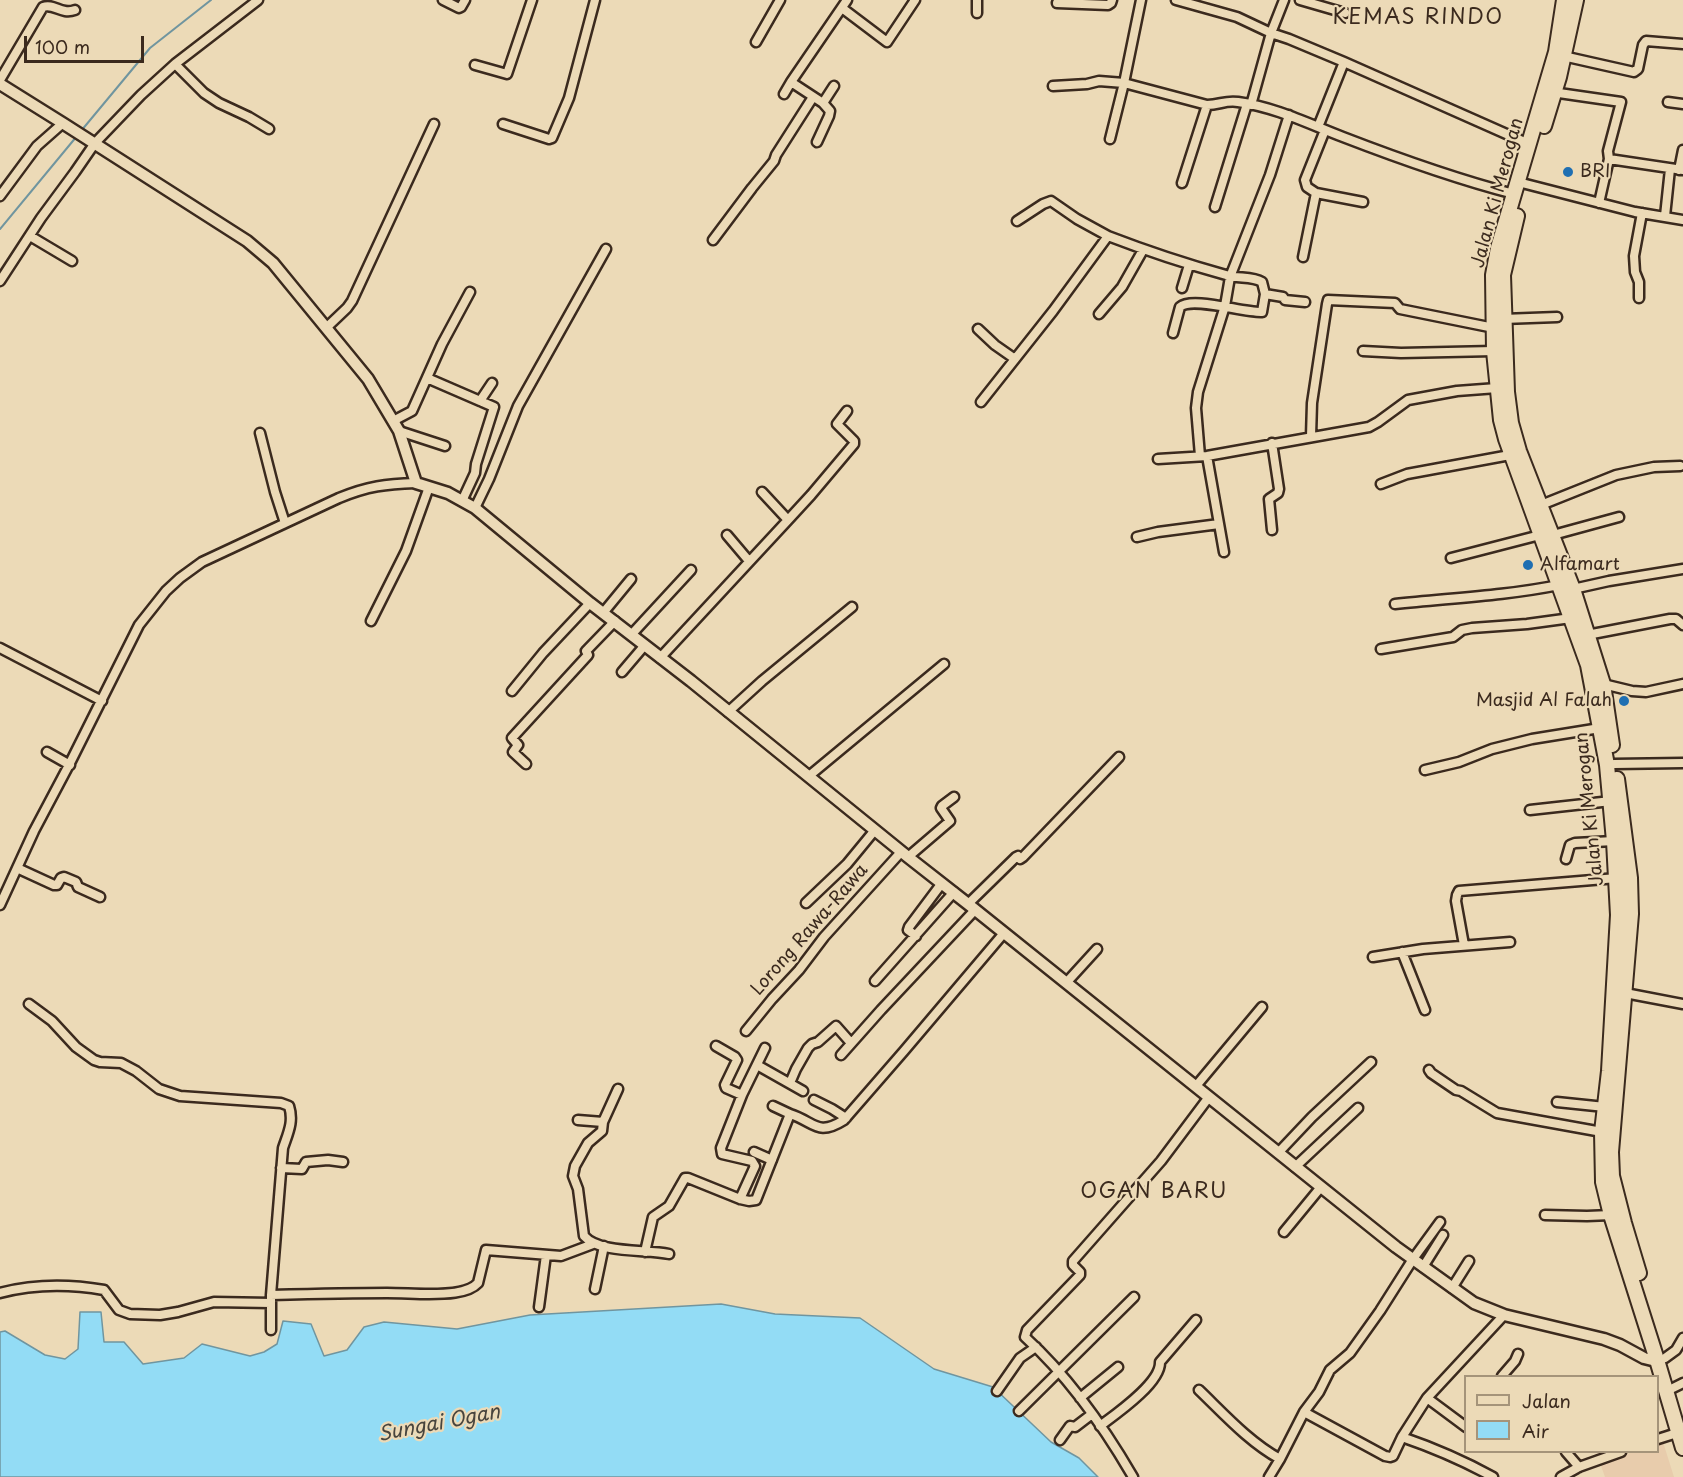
<!DOCTYPE html>
<html>
<head>
<meta charset="utf-8">
<style>
	body { margin:0 }
	#map { position:relative; width:1683px; height:1477px; overflow:hidden; background:#ecdab7; font-family:"Playpen Sans",sans-serif }
	canvas { display:block }
	.legend { position:absolute; left:1464px; top:1375px; width:195px; height:78px; box-sizing:border-box; background:#ecdab7; border:2px solid #a5947a; margin:0; padding:8px 10px; list-style:none; font-size:18px; color:#3b2a1e }
	.legend li { display:flex; align-items:center; gap:12px; height:30px }
	.legend b { width:30px; border:2px solid #a5947a }
	.scale { position:absolute; left:24px; top:36px; width:120px; height:27px; box-sizing:border-box; border:3px solid #3b2a1e; border-top:0; padding-left:8px; font-size:18px; line-height:21px; white-space:nowrap; color:#3b2a1e; -webkit-text-stroke:4px #ecdab7; paint-order:stroke }
</style>
</head>
<body>
<div id="map">
<canvas width="1683" height="1477"></canvas>
<ul class="legend">
<li><b style="height:8px;background:#ecdab7"></b>Jalan</li>
<li><b style="height:16px;background:#93dcf5"></b>Air</li>
</ul>
<div class="scale">100 m</div>
</div>
<script>
const ctx = document.querySelector('canvas').getContext('2d');
ctx.lineJoin = 'round';
function fillPath(path, color) {
  ctx.fillStyle = color;
  ctx.fill(path, 'evenodd');
}
function trace(path, color, width, dash) {
  ctx.strokeStyle = color;
  ctx.lineWidth = width;
  ctx.lineCap = dash ? 'butt' : 'round';
  ctx.setLineDash(dash || []);
  ctx.stroke(path);
}
function drawText(font, color, halo, rows, align = 'center') {
  ctx.font = font + ' "Playpen Sans",sans-serif';
  ctx.lineWidth = 4.5;
  ctx.setLineDash([]);
  ctx.textBaseline = 'middle';
  ctx.strokeStyle = halo;
  ctx.fillStyle = color;
  for (const [text, x, y, turn = 0] of rows) {
    ctx.save();
    ctx.translate(x, y);
    ctx.rotate((+turn || 0) * Math.PI / 180);
    ctx.textAlign = isNaN(turn) ? turn : align;
    if (halo) ctx.strokeText(text, 0, 0);
    ctx.fillText(text, 0, 0);
    ctx.restore();
  }
}
fillPath(new Path2D(`
	M1663 1442 1674 1477H1605L1600 1463 1633 1452H1658V1444Z`), '#e8ccac');
const water = new Path2D(`
	M721 1304 775 1314 860 1318 934 1369 993 1387 1051 1442 1079 1458 1098 1477H0V1332L5 1331 45 1355 65 1359 78 1349 80 1312H101L104 1342H124L143 1364 184 1358 202 1344 250 1356 264 1352 277 1344 283 1321 311 1324 324 1356 347 1350 364 1327 384 1322 457 1329 530 1315Z`);
fillPath(water, '#93dcf5');
trace(water, '#70959f', 1.5);
trace(new Path2D(`
	M81 131 150 48 211 0
	M0 229 77 136`), '#70959f', 2);
const minor = new Path2D(`
	M443 0 459 8 461 7 465 0
	M1176 0 1237 17 1271 33 1289 39 1344 62 1529 144
	M1300 0 1345 13
	M1057 3 1108 5 1111 3 1112 0
	M842 8 887 42 915 0
	M977 13V0
	M756 42 780 0
	M1563 56 1634 72 1638 69 1643 45 1646 41 1683 44
	M175 64 204 93 219 103 249 117 269 129
	M475 65 507 74 532 0
	M0 80 43 7C54 3 61 15 75 10
	M791 82 823 103 830 111 829 116 817 142
	M1053 86 1087 84 1099 81 1124 83 1207 105C1220 105 1225 100 1238 102 1275 107 1309 124 1343 137 1400 159 1456 179 1514 194
	M1552 92 1621 102 1608 151 1609 159
	M784 94 791 82 847 0
	M1668 102 1683 104
	M823 103 834 86
	M1251 105 1271 33 1284 0
	M503 124 549 139 552 138 569 98 595 0
	M1318 127 1344 62
	M1110 139 1124 83 1141 0
	M1679 170 1683 150
	M1518 182 1635 212 1683 220
	M1182 183 1207 105
	M1316 193 1363 202
	M0 196 37 146 63 123
	M1599 203 1609 159 1683 170
	M1215 207 1247 104
	M1665 216 1670 169
	M1017 221 1043 204 1051 201 1077 219 1108 236
	M30 236 72 261
	M713 240 752 188 774 161 776 155 813 97
	M1303 257 1316 193 1307 187 1305 180 1325 130
	M0 281 41 218 75 172 95 143 141 95 175 64 258 0
	M1182 288 1189 265
	M1265 294 1283 297 1285 300 1305 302
	M1639 298V282L1635 272 1634 256 1642 213
	M1099 314 1122 287 1143 250
	M1503 319 1557 317
	M326 328 347 308 352 301 434 124
	M978 329 995 345 1015 359
	M1363 351 1401 353 1494 351
	M427 378 494 407 476 464 475 473 462 501
	M480 401 492 383
	M981 402 1053 311 1108 236C1147 251 1186 264 1226 275 1238 279 1252 276 1262 282L1265 294 1262 312C1244 313 1192 296 1180 307L1173 333
	M393 421 412 411 442 344 470 292
	M399 431 445 446
	M260 433 275 492 285 523
	M1311 436 1312 403 1327 304 1328 300 1395 303 1400 309 1494 328
	M1272 443 1279 489 1278 493 1269 499 1272 530
	M1200 456 1196 408 1198 392 1225 306 1230 277 1270 175 1289 115
	M1207 456 1224 552
	M1158 459 1207 456 1369 427 1378 422 1408 400 1457 391 1497 388
	M1381 484 1407 474 1510 455
	M1541 505 1616 475 1654 467 1680 466
	M475 508 489 479 518 406 606 249
	M788 520 811 495 854 444V441L837 424 847 411
	M727 535 749 561
	M1553 535 1619 517
	M1137 537 1158 532 1219 524
	M1451 558 1540 535
	M1573 589 1609 581 1683 569
	M1395 604C1450 598 1504 596 1559 585
	M603 613 631 579
	M371 621 406 551 429 487
	M631 635 691 570
	M1587 635 1670 619H1676L1683 625
	M0 648 102 701
	M1381 649 1453 637 1462 630 1472 628 1527 624 1571 618
	M660 658 788 520 762 492
	M622 672 645 645
	M1603 684 1632 691 1646 692 1683 684
	M512 691 543 653 590 603
	M728 712 762 681 852 607
	M47 752 70 765
	M526 764 513 752 518 745 512 738 588 655 586 651 615 621
	M1614 764 1683 763
	M1425 770 1459 762 1492 749 1532 739 1600 728
	M809 776 944 664
	M1530 810 1611 801
	M908 857 950 821 941 808 942 806 954 797
	M1566 859 1570 845 1575 843 1614 841
	M17 868 54 885H57L61 878 64 877 76 882 78 887 100 897
	M806 903 847 864 875 830
	M968 904 1016 857 1018 856 1020 859 1023 857 1119 757
	M0 905 34 831 70 763 139 625 166 591 180 578 202 562 339 498C368 486 386 484 416 483
	M916 936 908 930 909 927 942 883
	M1464 945 1456 901 1457 895 1459 891 1617 878
	M1402 952 1425 1010
	M1373 957 1423 949 1510 942
	M875 981 954 892
	M1066 983 1097 949
	M1625 993 1683 1004
	M29 1004 52 1021 76 1047 94 1060 100 1062 121 1063 136 1071 159 1089 180 1096 281 1103 289 1106C294 1122 288 1133 283 1148L271 1295V1330
	M746 1031 772 999 799 970 824 937 901 852
	M716 1046 735 1057 737 1060 725 1085 726 1088 742 1095
	M841 1055 881 1010 975 910
	M757 1065 803 1091
	M1429 1070 1431 1073 1456 1090 1461 1091 1497 1113 1602 1132
	M790 1083 796 1069 808 1048 812 1044 818 1042 836 1026 851 1043
	M1196 1086 1262 1007
	M618 1089 603 1122 602 1131 588 1143 575 1166 573 1176 578 1189 584 1236C600 1254 646 1249 669 1254
	M814 1100 832 1109 846 1118
	M1557 1102 1605 1107
	M773 1106 790 1114
	M578 1120 603 1122
	M754 1152 772 1160
	M1278 1153 1312 1117 1371 1062
	M1295 1167 1358 1108
	M281 1168 302 1169 306 1162 328 1160 343 1162
	M740 1199 755 1166 752 1161 722 1154 721 1148 742 1095 765 1048
	M1545 1215 1587 1216 1611 1215
	M1284 1232 1321 1187
	M645 1252 653 1217 669 1206 685 1178H688L740 1199 749 1201 756 1200 790 1114C815 1122 817 1137 844 1120L904 1051 1004 933
	M1423 1267 1443 1235
	M1452 1288 1469 1261
	M595 1289 604 1246
	M0 1293C34 1284 69 1284 104 1290L119 1310 130 1314 160 1315 178 1312 214 1302 271 1303
	M271 1295C310 1294 349 1293 387 1293 401 1293 415 1294 429 1294 443 1294 468 1294 478 1283L486 1250 561 1256 593 1244
	M539 1307 546 1255
	M1665 1358 1676 1350 1683 1338
	M1502 1376 1515 1361 1518 1354
	M1673 1388 1683 1383
	M1199 1390C1224 1414 1249 1442 1280 1459L1304 1412 1319 1392 1330 1370 1350 1353 1380 1311 1413 1259 1440 1222
	M997 1391 1020 1358 1036 1347
	M1080 1398 1118 1367
	M1427 1398 1466 1427
	M1019 1411 1134 1297
	M1304 1412 1385 1456 1390 1457 1393 1456 1402 1437 1427 1398 1504 1315
	M1100 1426C1116 1414 1161 1383 1160 1362L1196 1320
	M1402 1437C1434 1448 1464 1461 1493 1477
	M1658 1439 1683 1431
	M1060 1440 1070 1426 1075 1427 1092 1414
	M1566 1452 1579 1467
	M1133 1477C1104 1427 1069 1377 1025 1337L1027 1330 1080 1275V1272L1073 1265V1261L1161 1161 1209 1097
	M1269 1477 1280 1459
	M1561 1477 1579 1467 1621 1452`);
const tertiary = new Path2D(`
	M0 84 64 124 247 241 273 263 368 379 399 431 416 483 448 493 475 508 590 603 691 681 908 857 968 904 1396 1247 1474 1303 1504 1315 1604 1339 1620 1345 1644 1358 1652 1360H1657`);
const trunk = new Path2D(`
	M1564 0 1556 52 1498 248 1493 275 1494 351 1501 420 1506 439 1588 665 1607 765 1614 841 1618 915 1609 1071 1602 1132 1603 1182 1611 1215 1657 1360 1683 1448
	M1544 126 1559 77 1576 0
	M1517 216 1503 275 1507 392 1511 423 1519 451 1573 589 1603 684 1612 745
	M1617 779 1630 878 1631 914 1611 1152 1612 1176 1624 1223 1639 1273`);
trace(minor, '#3b2a1e', 13);
trace(tertiary, '#3b2a1e', 15);
trace(trunk, '#3b2a1e', 18);
trace(minor, '#ecdab7', 8);
trace(tertiary, '#ecdab7', 10);
trace(trunk, '#ecdab7', 14);
for (const [x, y, r, color] of [
	[1568,172,6,"#1f6fb2"],
	[1528,565,6,"#1f6fb2"],
	[1624,701,6,"#1f6fb2"]
]) {
  const dot = new Path2D();
  dot.arc(x, y, r, 0, 2 * Math.PI);
  ctx.fillStyle = color;
  ctx.fill(dot);
  trace(dot, '#ecdab7', 2);
}
drawText('18px', '#3b2a1e', '#ecdab7', [
	["BRI",1580,172],
	["Alfamart",1540,565],
	["Masjid Al Falah",1612,701,"right"]
], 'left');
drawText('18px', '#3b2a1e', '#ecdab7', [
	["Jalan Ki Merogan",1498,193,-75],
	["Jalan Ki Merogan",1590,809,-96],
	["Lorong Rawa-Rawa",810,930,-49]
]);
drawText('italic 20px', '#48453e', '#ecdab7', [
	["Sungai Ogan",439,1424,-11]
]);
ctx.letterSpacing = '1.5px';
drawText('21px', '#3b2a1e', '#ecdab7', [
	["KEMAS RINDO",1418,18],
	["OGAN BARU",1154,1192]
]);
ctx.letterSpacing = '0px';
</script>
</body>
</html>
